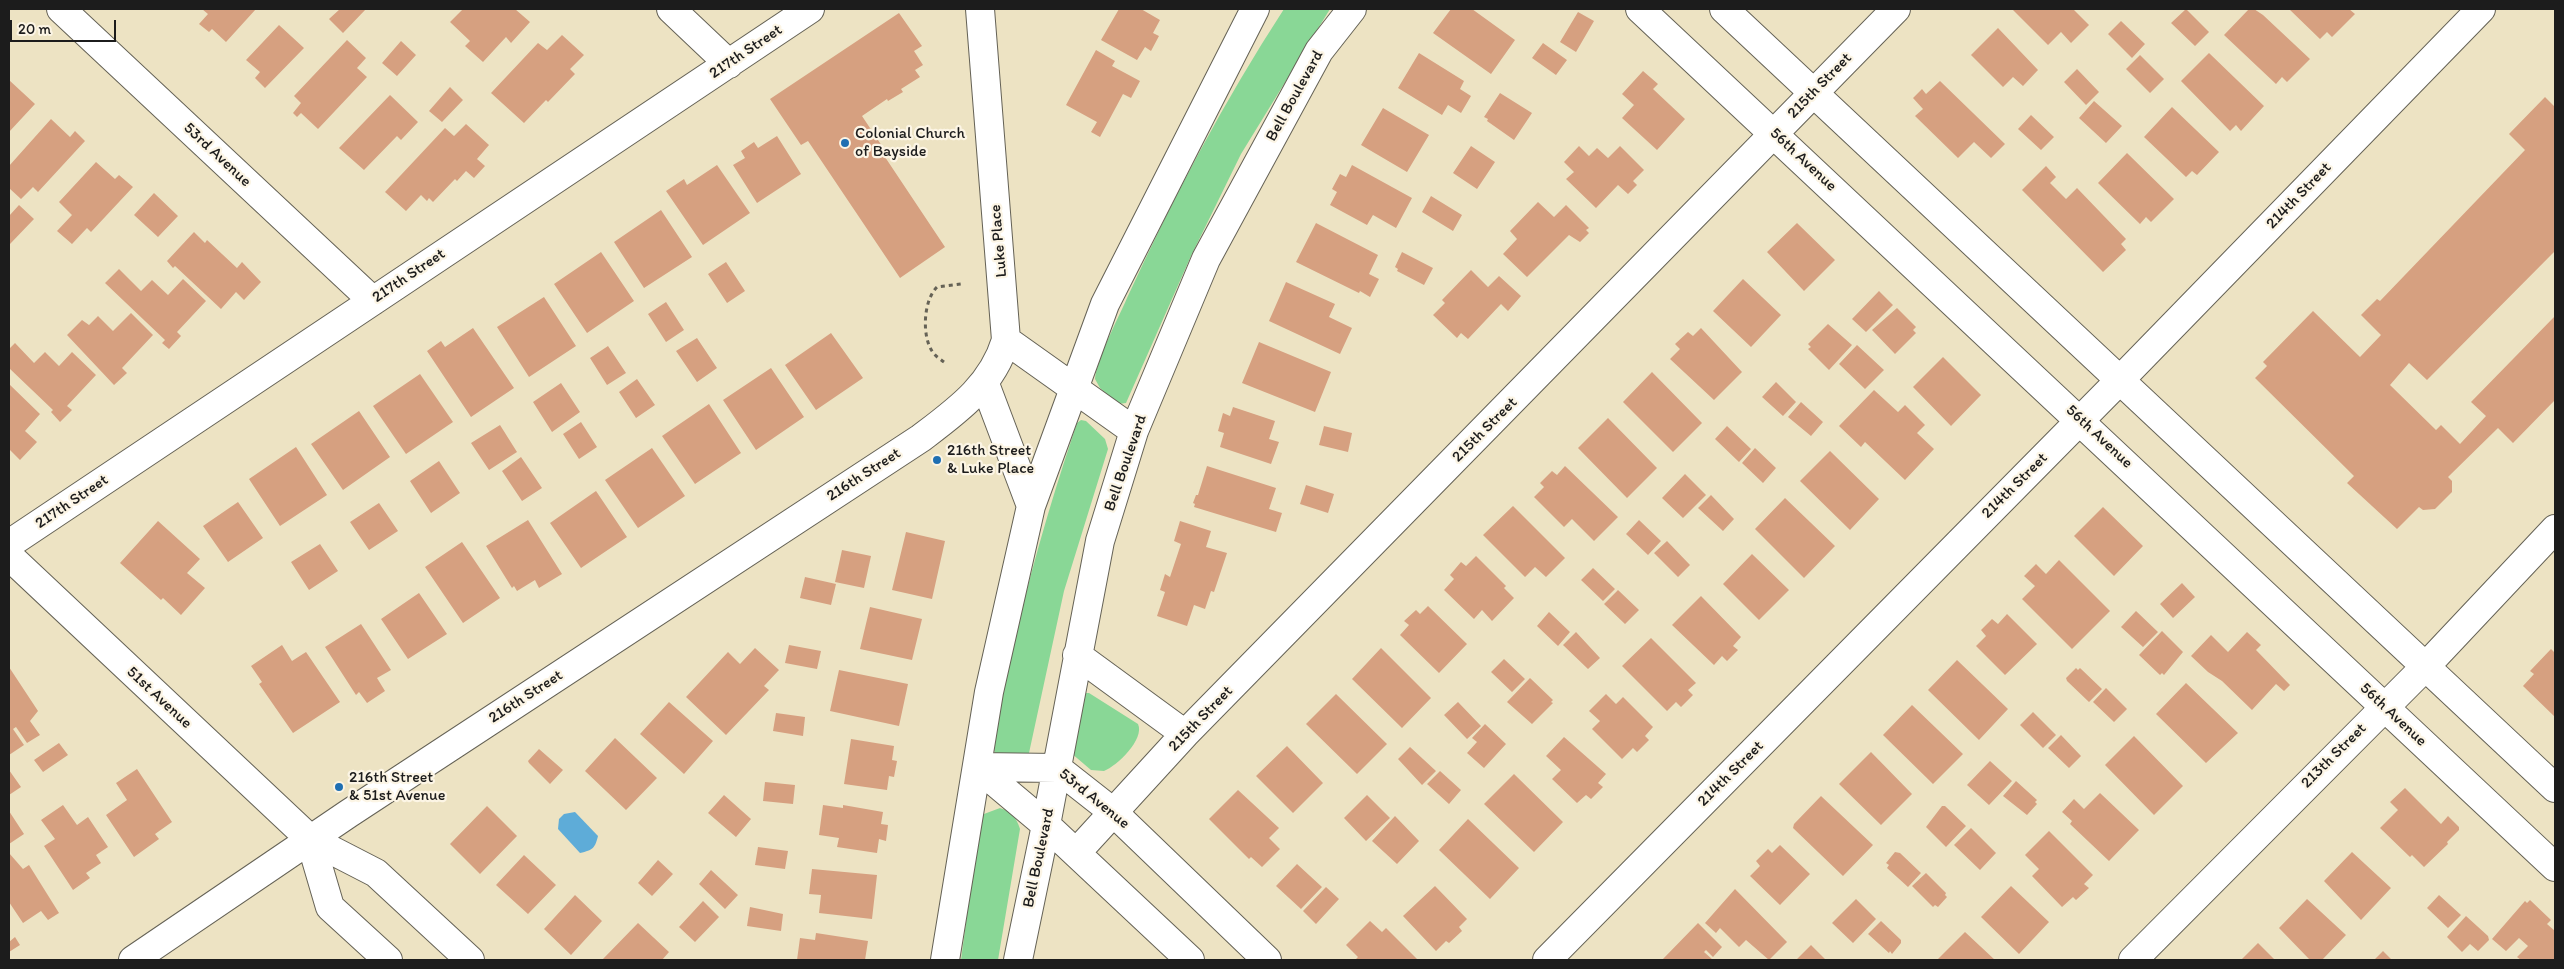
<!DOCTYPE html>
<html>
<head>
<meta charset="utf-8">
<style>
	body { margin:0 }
	#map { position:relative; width:2564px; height:969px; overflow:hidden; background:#ede3c3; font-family:Itim,sans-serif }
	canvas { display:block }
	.frame { position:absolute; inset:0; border:10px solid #1c1c1c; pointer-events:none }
	.scale { position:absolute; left:10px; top:20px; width:106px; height:22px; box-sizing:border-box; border:2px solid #1c1c1c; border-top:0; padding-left:6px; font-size:15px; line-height:18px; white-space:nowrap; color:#1c1c1c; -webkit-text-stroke:4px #fcf5e5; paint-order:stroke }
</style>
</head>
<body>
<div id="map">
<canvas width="2564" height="969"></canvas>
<div class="frame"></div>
<div class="scale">20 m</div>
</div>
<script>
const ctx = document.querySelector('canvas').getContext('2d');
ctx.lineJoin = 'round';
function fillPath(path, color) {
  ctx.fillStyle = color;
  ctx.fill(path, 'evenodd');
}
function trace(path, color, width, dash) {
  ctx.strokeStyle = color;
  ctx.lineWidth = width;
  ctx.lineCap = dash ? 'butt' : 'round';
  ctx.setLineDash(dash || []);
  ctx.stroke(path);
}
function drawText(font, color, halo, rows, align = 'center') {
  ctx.font = font + ' Itim,sans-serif';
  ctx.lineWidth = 4.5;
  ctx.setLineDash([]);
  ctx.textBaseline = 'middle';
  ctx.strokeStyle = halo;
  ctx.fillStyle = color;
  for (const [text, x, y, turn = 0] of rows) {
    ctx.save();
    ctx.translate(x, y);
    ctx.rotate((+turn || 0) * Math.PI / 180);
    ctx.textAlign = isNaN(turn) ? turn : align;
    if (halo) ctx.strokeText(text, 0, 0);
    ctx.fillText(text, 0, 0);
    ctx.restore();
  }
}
fillPath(new Path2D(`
	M1284 9H1330L1241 154 1191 256 1126 403 1118 404 1100 388 1095 379C1097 358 1118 319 1127 298 1173 198 1224 101 1284 9Z
	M1081 420 1086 421 1105 439 1108 449 1064 591 1029 753 1024 756H996C987 733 1003 687 1009 663 1027 584 1049 506 1075 429L1077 423Z
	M1082 693H1089L1138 724C1145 739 1117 766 1104 771L1091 770 1064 747Z
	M1000 808C1012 812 1016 817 1020 829L998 960H961L979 824 984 814Z`), '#89d796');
fillPath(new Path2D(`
	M575 812 598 836C595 848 593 850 580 853L558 829 559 819 564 814Z`), '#5eacd8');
fillPath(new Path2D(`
	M202 9H256L226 42 212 29 209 32 199 24 208 14Z
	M340 9H366L343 33 329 19Z
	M463 9H515L530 22 511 43 506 37 483 62 465 46 470 41 450 22Z
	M1119 9H1141L1160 20 1153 33 1159 36 1151 51 1145 47 1137 60 1101 40Z
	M1451 9H1472L1515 40 1491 74 1433 33Z
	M2012 9H2073L2089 25 2071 43 2061 32 2048 45Z
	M2186 9 2209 32 2195 46 2171 23Z
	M2249 9H2254L2263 15 2310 59 2287 82 2282 77 2276 84 2224 35Z
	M2289 9H2349L2355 14 2332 37 2327 32 2320 39Z
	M1578 12 1594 21 1576 52 1560 42Z
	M899 13 922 46 914 51 923 65 915 70 920 77 901 89 903 92 888 101 887 99 862 116 882 146 879 148 945 247 900 278 808 141 801 145 770 99Z
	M2121 21 2145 44 2132 58 2108 34Z
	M279 25 304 48 265 88 255 78 260 72 246 60Z
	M1998 28 2038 70 2023 86 2013 77 2003 87 1971 55Z
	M562 35 584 55 570 69 575 74 548 102 546 100 524 123 491 93 538 43 547 50Z
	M347 40 366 58 357 68 367 77 318 129 301 113 297 117 293 113 301 103 294 96Z
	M401 41 416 55 397 76 382 63Z
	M1543 43 1567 60 1556 75 1532 58Z
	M1096 50 1115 61 1112 66 1140 81 1131 98 1123 94 1100 137 1091 132 1097 122 1066 105Z
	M1419 53 1464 81 1460 89 1471 96 1461 113 1448 105 1442 115 1398 88Z
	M2209 53 2264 106 2241 131 2236 125 2230 131 2181 81Z
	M2140 55 2164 79 2150 93 2126 69Z
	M2077 69 2099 92 2086 105 2064 82Z
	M1643 71 1658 84 1653 89 1685 119 1657 150 1622 118 1634 105 1622 94Z
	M9 80 35 104 9 132Z
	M1940 81 2005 144 1991 158 1974 142 1958 158 1915 116 1923 109 1913 98 1922 89 1926 94Z
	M450 87 463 100 442 122 429 111Z
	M1500 93 1532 113 1514 140 1487 121 1488 119 1484 117Z
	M390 95 418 122 401 140 397 136 364 170 339 148Z
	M2545 97 2555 107V251L2427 380 2409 363 2390 385 2436 430 2441 425 2460 444 2486 416 2471 402 2555 316V400L2513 443 2498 428 2448 477 2452 481V492L2435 509 2423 510 2419 507 2397 529 2347 483 2354 476 2255 378 2267 366 2263 362 2313 311 2360 357 2381 335 2361 315 2377 299 2380 301 2525 150 2509 134Z
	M2094 101 2122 126 2106 143 2079 118Z
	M2172 107 2219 152 2197 175 2192 171 2186 177 2144 137Z
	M1383 108 1429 135 1407 172 1361 145Z
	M2031 115 2054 137 2041 150 2018 129Z
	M51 119 70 137 75 131 85 141 38 192 33 187 21 199 9 188V166Z
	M466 124 489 145 477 159 485 166 474 178 466 171 457 181 455 179 433 202 429 198 427 201 421 195 406 211 385 192 445 128 454 136Z
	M777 136 801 174 757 203 733 165 745 158 741 151 754 142 758 148Z
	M1471 146 1495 162 1477 189 1453 173Z
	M1579 146 1589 156 1597 148 1608 158 1620 146 1644 170 1633 181 1637 185 1628 194 1618 185 1596 208 1566 179 1574 172 1564 162Z
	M2127 153 2174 199 2151 222 2146 217 2140 224 2098 183Z
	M96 162 115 179 119 175 133 187 91 232 87 228 72 244 57 231 72 215 59 202Z
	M717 165 750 213 703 245 666 191 684 179 687 185Z
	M1352 165 1412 198 1396 228 1373 215 1367 225 1330 205 1337 192 1332 189 1340 174 1346 177Z
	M2046 166 2056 177 2050 183 2066 199 2077 188 2126 239 2121 244 2126 250 2103 272 2022 190Z
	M154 193 178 216 158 237 134 215Z
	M1431 196 1462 215 1453 231 1422 212Z
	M1538 202 1554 217 1566 205 1589 228 1586 230 1589 233 1580 242 1569 235 1527 277 1503 254 1517 239 1510 231Z
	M19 205 34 219 10 244 9 216Z
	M661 210 692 257 644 288 614 242Z
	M1316 223 1378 255 1369 274 1379 279 1370 297 1360 291 1359 293 1296 262Z
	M1797 223 1835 260 1804 291 1767 252Z
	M194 232 205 243 207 240 237 268 242 262 261 282 244 300 236 292 221 309 175 266 173 268 167 261Z
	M601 252 634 301 587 333 554 284Z
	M1402 252 1433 268 1424 285 1397 271 1398 269 1395 267Z
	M726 262 745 291 727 303 708 274Z
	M119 269 141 291 152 280 168 295 183 279 206 301 177 332 181 336 169 349 162 343 165 340 105 283Z
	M1471 270 1488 287 1499 276 1521 296 1508 311 1501 304 1468 339 1461 333 1457 338 1433 315 1445 303 1442 300Z
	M1743 279 1781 315 1751 347 1713 311Z
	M1286 282 1335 304 1329 317 1352 328 1340 354 1269 321Z
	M1879 291 1893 305 1866 332 1852 319Z
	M544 297 576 346 529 377 497 327Z
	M666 302 684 330 666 342 648 314Z
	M1897 308 1916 327 1913 330 1916 333 1895 354 1872 330Z
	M131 313 153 335 122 368 127 373 114 385 67 335 82 320 89 325 98 316 113 331Z
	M1828 324 1852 345 1829 370 1808 349 1811 347 1808 344Z
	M473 328 514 388 471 417 427 351 441 341 445 347Z
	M1701 328 1742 372 1714 400 1670 359 1680 349 1675 344 1688 332 1693 336Z
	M831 333 863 378 816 410 785 365Z
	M697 338 717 368 697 382 676 351Z
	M1259 342 1331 372 1315 412 1242 383Z
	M15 343 34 363 45 352 59 366 72 352 96 375 67 406 72 410 60 422 51 412 53 410 9 368V349Z
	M1857 345 1884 370 1865 389 1839 364Z
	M608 346 626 373 607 385 590 358Z
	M1943 357 1981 395 1951 426 1913 387Z
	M771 368 804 417 756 450 723 400Z
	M1652 372 1702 423 1673 452 1623 402Z
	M420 374 453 422 406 454 373 406Z
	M637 379 655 405 636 418 619 392Z
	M1776 382 1796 402 1783 416 1762 397Z
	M561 383 580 412 552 432 533 402Z
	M9 384 40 414 25 431 37 442 20 460 9 449Z
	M1874 390 1898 412 1905 405 1925 425 1917 433 1934 449 1905 480 1865 442 1861 447 1839 426Z
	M1801 402 1823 422 1811 436 1788 417Z
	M709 404 741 453 695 484 662 436Z
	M1233 407 1275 421 1269 439 1279 442 1271 464 1220 447 1224 433 1218 431 1223 413 1230 416Z
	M359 411 390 457 343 490 311 444Z
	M1608 418 1657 468 1627 498 1578 448Z
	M581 422 597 447 579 459 563 434Z
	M500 425 517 452 489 470 471 443Z
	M1324 426 1352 433 1348 452 1319 445Z
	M1727 426 1751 449 1739 462 1715 439Z
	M296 447 327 495 280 526 249 479Z
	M652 448 685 496 638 528 605 480Z
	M1755 448 1776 468 1763 483 1742 463Z
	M1830 451 1879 499 1850 530 1800 481Z
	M521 457 542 488 522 501 502 471Z
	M439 461 460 493 431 513 410 481Z
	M1207 466 1276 488 1269 509 1282 513 1276 532 1194 507 1195 504 1193 503 1196 495H1198Z
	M1565 466 1618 517 1594 541 1572 519 1564 527 1534 497 1544 487 1540 483 1552 471 1557 475Z
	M1685 474 1706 495 1683 518 1662 498Z
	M1306 485 1334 494 1328 513 1300 504Z
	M596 491 627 537 581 568 550 523Z
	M1711 495 1734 519 1723 531 1698 508Z
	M1785 498 1835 546 1804 578 1755 529Z
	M238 502 263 538 228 562 203 526Z
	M379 503 398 531 369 550 350 522Z
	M1513 506 1565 558 1546 577 1535 567 1525 577 1483 535Z
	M2103 507 2143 546 2114 576 2074 536Z
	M528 520 562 574 539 588 535 580 517 591 514 586 512 588 486 546Z
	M1639 520 1661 541 1648 555 1626 534Z
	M158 521 200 559 187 573 205 588 181 615 163 598 161 600 120 563Z
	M1180 521 1211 531 1206 547 1227 553 1214 592 1211 591 1205 609 1194 605 1187 626 1157 616 1165 592 1160 590 1165 574 1170 577 1181 544 1174 541Z
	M906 532 945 541 932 599 892 590Z
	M1667 541 1690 565 1678 577 1654 553Z
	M462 542 500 598 463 623 425 567Z
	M320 544 338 571 309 590 291 562Z
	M842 550 871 556 864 588 835 582Z
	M1752 554 1789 590 1759 620 1723 584Z
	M1476 556 1506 586 1504 588 1514 598 1492 621 1482 610 1474 619 1444 590 1454 579 1450 575 1461 562 1466 566Z
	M2059 560 2110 611 2072 649 2022 599 2035 586 2024 576 2036 564 2046 574Z
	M1593 568 1615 589 1603 601 1581 580Z
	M805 577 836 584 831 605 800 598Z
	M2182 583 2195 597 2173 618 2160 604Z
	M1618 590 1639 610 1625 624 1604 604Z
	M419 593 447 634 408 659 381 619Z
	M1701 596 1741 637 1733 646 1738 650 1727 661 1722 656 1714 665 1672 625Z
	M1428 606 1467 644 1439 673 1400 635 1409 625 1404 621 1416 610 1420 614Z
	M870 607 922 619 912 660 860 649Z
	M2136 611 2158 632 2143 647 2121 627Z
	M1549 612 1570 632 1558 646 1537 626Z
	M2007 614 2037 644 2005 675 1976 646 1986 636 1981 630 1992 619 1998 624Z
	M361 624 391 670 377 678 385 691 367 703 359 692 356 695 325 647Z
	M2162 631 2183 652 2164 675 2162 673 2160 675 2139 655Z
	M1576 632 1600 658 1588 669 1563 645Z
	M2247 632 2261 645 2256 650 2290 685 2284 691 2276 684 2252 710 2222 681 2208 672 2191 656 2211 635 2228 652Z
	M1651 638 1696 683 1688 690 1693 695 1681 707 1676 702 1667 711 1622 666Z
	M282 645 292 661 306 652 340 702 293 733 259 684 262 682 251 666Z
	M789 645 821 651 817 669 785 663Z
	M755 648 779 670 764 686 769 690 726 735 686 697 728 652 740 664Z
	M1381 648 1431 698 1402 728 1352 679Z
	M2551 649 2555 653V717L2523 686 2534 674 2530 671Z
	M1504 659 1525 679 1512 692 1491 672Z
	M1957 660 2008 709 1979 740 1928 690Z
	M9 667 38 711 30 721 40 735 27 743 16 727 13 729 24 745 9 755Z
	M2076 668 2078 670 2080 668 2102 689 2089 702 2067 681 2066 678Z
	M839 670 908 684 899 726 830 711Z
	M1530 678 1553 700 1551 702 1553 703 1532 724 1507 702Z
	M2186 683 2238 733 2206 763 2156 714Z
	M2106 688 2127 709 2114 722 2093 702Z
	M1336 694 1387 744 1357 774 1306 724Z
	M1606 694 1616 704 1623 697 1653 727 1645 736 1649 740 1637 752 1633 748 1622 759 1592 729 1600 721 1589 711Z
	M669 702 713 741 684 774 640 734Z
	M1458 702 1481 726 1467 739 1444 715Z
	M1912 705 1963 754 1933 784 1883 735Z
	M2033 712 2056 735 2043 748 2020 725Z
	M776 713 805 717 803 736 773 731Z
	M1485 724 1506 744 1484 768 1467 753 1477 742 1472 738Z
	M2061 735 2081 756 2069 768 2048 748Z
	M2134 736 2183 786 2154 815 2105 765Z
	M1564 737 1606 774 1598 783 1603 787 1591 799 1586 795 1577 803 1552 779 1561 770 1546 756Z
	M615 738 657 778 626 810 585 771Z
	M851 739 894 746 892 760 897 761 894 777 889 776 887 790 844 784Z
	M59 743 68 755 43 772 34 760Z
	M1287 746 1323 783 1293 813 1256 776Z
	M1410 747 1436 771 1422 785 1398 759Z
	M539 749 563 770 550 784 529 763 528 761Z
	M1871 752 1912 794 1881 825 1839 784Z
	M1990 761 2012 781 1989 805 1967 785Z
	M137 769 172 822 155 834 159 839 134 857 106 815 127 800 116 783Z
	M9 770 21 787 9 795Z
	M1440 771 1461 790 1449 804 1427 784Z
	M1514 774 1563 822 1534 852 1484 804Z
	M2016 781 2037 800 2035 802 2037 804 2027 815 2003 796Z
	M765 782 795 785 793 804 763 801Z
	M2405 788 2441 824 2448 816 2459 827V830L2447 842 2448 844 2424 867 2412 855 2410 857 2380 828 2398 810 2390 802Z
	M1238 790 1279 828 1269 838 1280 849 1262 867 1251 857 1249 859 1209 819Z
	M2100 793 2139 830 2109 861 2070 824 2072 821 2062 812 2074 799 2084 809Z
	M724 795 751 819 736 837 708 813Z
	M1367 795 1390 818 1366 841 1344 818Z
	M1821 796 1873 845 1843 876 1793 828 1794 824Z
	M63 805 77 825 88 817 108 847 96 855 101 863 86 873 90 878 73 890 44 846 55 839 41 820Z
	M823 805 843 808V805L883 812 881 824 888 825 886 841 879 839 877 853 837 847 839 838 819 835Z
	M487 806 517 836 480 874 450 844Z
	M1942 806H1945L1966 826 1946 847 1926 827Z
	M9 811 24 834 9 844Z
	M1395 816 1419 841 1397 864 1372 841Z
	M1468 819 1519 868 1490 899 1439 850Z
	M1971 828 1996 853 1980 870 1954 845Z
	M2049 831 2093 875 2084 884 2089 888 2076 900 2073 897 2062 907 2032 876 2039 869 2025 855Z
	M1780 845 1810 874 1780 905 1750 876 1760 866 1756 861 1768 849 1772 853Z
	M758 847 788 851 785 869 755 865Z
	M1895 852 1900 853 1921 873 1908 887 1887 868 1889 865 1886 863Z
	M2352 852 2391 888 2361 920 2324 881Z
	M9 853 23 869 29 865 59 913 48 920 41 911 23 923 9 902Z
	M524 855 556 885 528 914 496 885Z
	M658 860 673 874 652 896 638 883Z
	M1297 864 1322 887 1301 909 1276 886Z
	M812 869 877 875 872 919 819 913 821 895 809 894Z
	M711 870 738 895 725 909 699 884Z
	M1926 873 1946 893 1945 895 1947 897 1938 907 1935 905 1933 907 1912 886Z
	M1435 886 1467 919 1459 927 1462 931 1449 943 1446 941 1436 951 1403 916Z
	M2011 886 2049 922 2019 954 1981 917Z
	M1326 887 1339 899 1316 924 1303 911Z
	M1735 889 1787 942 1769 960 1746 940 1739 947 1720 928 1716 933 1705 923Z
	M575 895 602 921 571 955 544 929Z
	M2439 895 2461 915 2448 928 2427 908Z
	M1856 899 1876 919 1853 943 1832 923Z
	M2307 899 2346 935 2322 960H2310L2279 928Z
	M2530 900 2551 920 2547 924 2555 931V960H2521L2517 957 2528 946 2519 938 2506 951 2492 939 2525 901 2527 903Z
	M703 901 719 917 695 942 679 927Z
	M750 907 783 914 781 931 747 926Z
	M2466 916 2488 936 2489 940 2478 951 2470 944 2462 952 2447 937Z
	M1370 921 1382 932 1386 928 1418 960H1355L1358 957 1346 945Z
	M1881 921 1901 940V943L1892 954 1890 951 1889 953 1868 934Z
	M638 923 669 952 662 960H602Z
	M1698 923 1722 947 1713 957 1706 950 1704 952 1713 960H1662Z
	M1965 932 1995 960H1937Z
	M816 933 868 941 865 960H797L800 938 815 940Z
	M15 937 20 945 9 952V942Z
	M2258 943 2275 960H2241Z
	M1811 945 1826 960H1796Z
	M2383 951 2392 960H2374Z`), '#d6a080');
const minor = new Path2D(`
	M61 9 373 301
	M671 9 729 64
	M1640 9 2555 867
	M1724 9 2555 788
	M1006 340 1134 431
	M985 384 1031 506
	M9 544 810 9
	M9 556 310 839 376 873 470 960
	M1077 655 1185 734
	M977 767 1057 768 1113 812 1267 960
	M977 767 1046 825 1190 960
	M310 839 330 907 388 960
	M1076 853 1185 734 1896 9
	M133 960 348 814 921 438C958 410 992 386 1006 340L980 9
	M945 960 989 692 1031 506 1105 304 1255 9
	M1018 960 1046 825 1100 541 1134 431 1206 259 1319 51 1352 9
	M1547 960 2119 381 2481 9
	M2133 960 2426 666 2555 529`);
trace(minor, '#656256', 30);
trace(new Path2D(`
	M944 362C940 359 935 356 932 351 922 336 923 301 937 287L961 284`), '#656256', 3, [4, 4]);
trace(minor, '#fff', 28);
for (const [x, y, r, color] of [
	[845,143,5,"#1f6fb2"],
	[937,460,5,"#1f6fb2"],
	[339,787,5,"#1f6fb2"]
]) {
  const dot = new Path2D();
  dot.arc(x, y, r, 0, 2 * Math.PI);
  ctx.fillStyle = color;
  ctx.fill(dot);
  trace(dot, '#fcf5e5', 2);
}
drawText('16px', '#1c1c1c', '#fcf5e5', [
	["217th Street",746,52,-34],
	["215th Street",1820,86,-46],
	["Bell Boulevard",1295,96,-61],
	["53rd Avenue",217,155,43],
	["56th Avenue",1803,160,43],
	["214th Street",2299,196,-46],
	["Luke Place",999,241,-95],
	["217th Street",409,276,-34],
	["215th Street",1485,430,-45],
	["56th Avenue",2099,437,43],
	["Bell Boulevard",1126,463,-71],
	["216th Street",864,475,-33],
	["214th Street",2015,486,-45],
	["217th Street",72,502,-34],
	["216th Street",526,697,-33],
	["51st Avenue",159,698,43],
	["56th Avenue",2393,715,43],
	["215th Street",1201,719,-46],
	["213th Street",2334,756,-45],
	["214th Street",1731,774,-45],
	["53rd Avenue",1094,799,39],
	["Bell Boulevard",1039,858,-78]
]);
drawText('16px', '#1c1c1c', '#fcf5e5', [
	["Colonial Church",855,134],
	["of Bayside",855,152],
	["216th Street",947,451],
	["& Luke Place",947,469],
	["216th Street",349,778],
	["& 51st Avenue",349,796]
], 'left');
</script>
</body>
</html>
